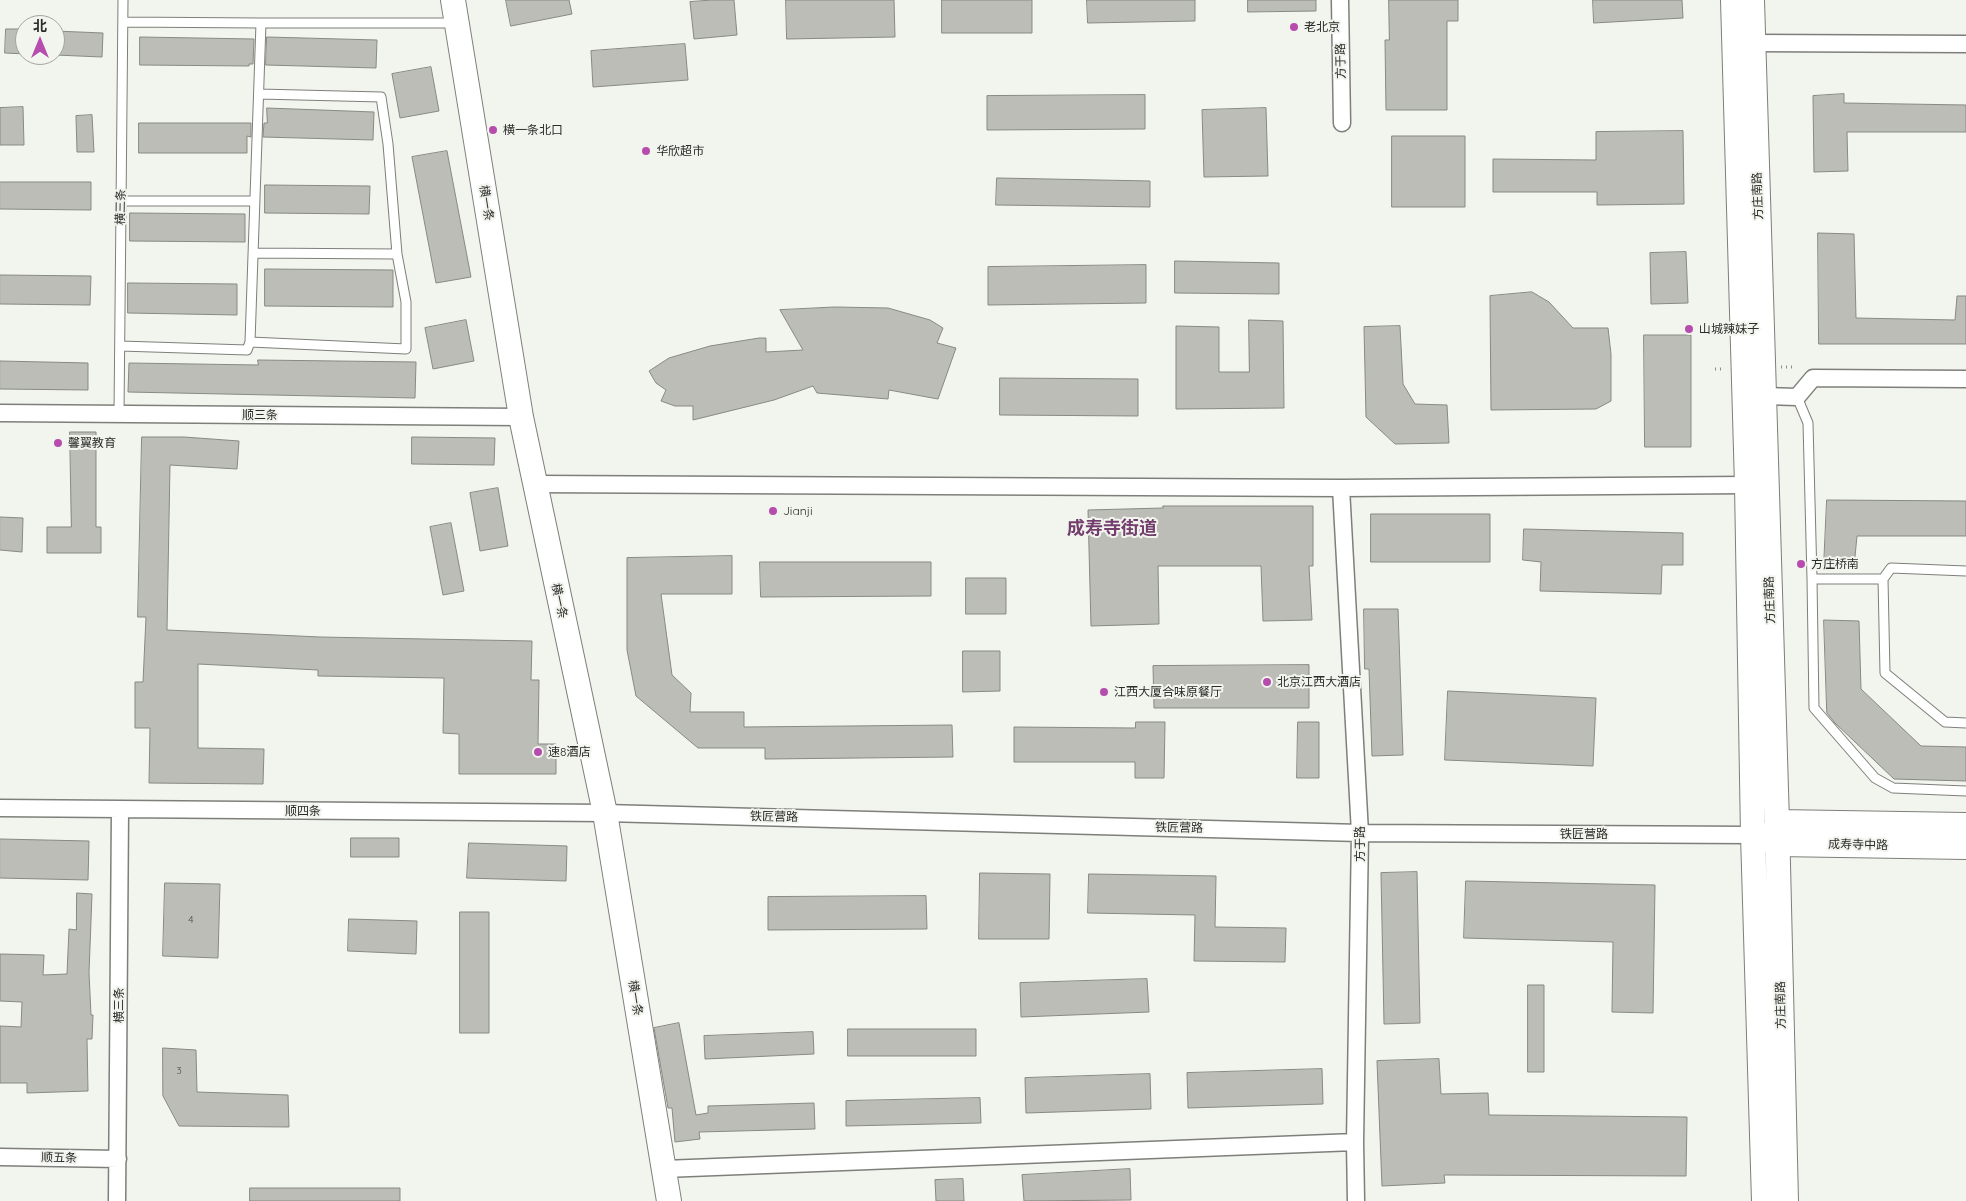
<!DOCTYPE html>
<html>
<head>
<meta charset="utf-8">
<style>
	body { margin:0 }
	#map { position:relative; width:1966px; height:1201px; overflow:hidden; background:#f2f4ee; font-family:Quicksand,"Noto Sans SC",sans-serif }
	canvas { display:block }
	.north { position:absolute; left:15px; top:15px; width:50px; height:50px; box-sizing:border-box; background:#f2f4ee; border:1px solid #a2a49f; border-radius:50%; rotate:0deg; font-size:14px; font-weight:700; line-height:20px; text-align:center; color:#2b2b29 }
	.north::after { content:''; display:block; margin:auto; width:18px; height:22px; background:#b64cad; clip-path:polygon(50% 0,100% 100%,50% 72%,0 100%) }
</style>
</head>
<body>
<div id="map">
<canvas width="1966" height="1201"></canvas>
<div class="north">北</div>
</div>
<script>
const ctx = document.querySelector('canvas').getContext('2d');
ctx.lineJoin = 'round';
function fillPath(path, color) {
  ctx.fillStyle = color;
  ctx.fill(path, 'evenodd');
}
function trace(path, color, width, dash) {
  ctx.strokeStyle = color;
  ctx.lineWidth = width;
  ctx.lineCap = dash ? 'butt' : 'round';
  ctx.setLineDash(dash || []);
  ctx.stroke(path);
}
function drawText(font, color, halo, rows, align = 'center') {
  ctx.font = font + ' Quicksand,"Noto Sans SC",sans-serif';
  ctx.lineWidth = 4;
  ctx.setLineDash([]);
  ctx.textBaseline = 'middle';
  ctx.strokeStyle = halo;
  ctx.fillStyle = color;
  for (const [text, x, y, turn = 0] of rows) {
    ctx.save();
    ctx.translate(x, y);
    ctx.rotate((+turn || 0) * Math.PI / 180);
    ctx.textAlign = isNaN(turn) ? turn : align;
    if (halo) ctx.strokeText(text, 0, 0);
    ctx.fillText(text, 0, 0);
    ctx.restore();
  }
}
const building = new Path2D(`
	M506 0H569L572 14 511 26Z
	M712 0H734L737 35 694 39 690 2Z
	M786 0H894L895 37 787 39Z
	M942 0H1032V33H942Z
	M1087 0H1195V21L1088 23Z
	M1248 0H1316V11L1248 12Z
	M1389 0H1458V21H1447V110H1386L1385 40H1389Z
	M1593 0H1682L1683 18 1594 23Z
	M6 29H25V54L5 53Z
	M55 31 103 33 102 57 55 55Z
	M140 37 254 39 253 64H249V66L140 65Z
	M267 37 377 40 376 68 266 65Z
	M685 44 688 80 593 87 591 51Z
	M431 67 439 111 400 118 392 74Z
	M1844 94V103L1966 105V132H1847L1848 171 1814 172 1813 96Z
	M1145 95V129L987 130V96Z
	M23 107 24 145H0V108Z
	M267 108 374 112 373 140 263 137 264 123H267Z
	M1266 108 1268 176 1204 177 1202 110Z
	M92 115 94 152H77L76 116Z
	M139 123H251V137L247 136V153H139Z
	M1683 131 1684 204 1597 205V192H1493V159L1596 160V132Z
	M1392 136H1465V207H1392Z
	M447 151 471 277 436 283 412 157Z
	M997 178 1150 181V207L996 205Z
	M0 182H91V210L0 209Z
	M265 185 370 186 369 214 265 213Z
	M130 213 245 214V242L130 241Z
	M1818 233 1854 234 1856 318 1955 320 1957 296H1966V344H1819Z
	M1686 252 1688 303 1651 304 1650 253Z
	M1175 261 1279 263V294L1175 293Z
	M1146 265V303L988 305V267Z
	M265 269 393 270V307L265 306Z
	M0 275 91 276 90 305 0 304Z
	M128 283 237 284V315L128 313Z
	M1532 292 1549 302 1573 328H1608L1611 354V401L1596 409 1491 410 1490 296Z
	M835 307 888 308 930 320 943 328 937 343 956 348 938 399 889 390 888 399 817 393 813 386 774 400 693 420V406H675L661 401 666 390 656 383 649 371 669 358 710 346 759 338H766V352L803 350 780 310Z
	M466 320 474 361 433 369 425 328Z
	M1249 320 1283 321 1284 408 1176 409V326L1219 327V372H1249Z
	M1400 326 1403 384 1415 404 1447 405 1449 443 1395 444 1366 417 1364 327Z
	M1644 335H1691V447H1645Z
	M258 360 416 362 415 398 128 392 129 363 258 365Z
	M0 361 88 363V390L0 389Z
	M1000 378 1138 379V416L1000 415Z
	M70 432H96V527H101V553H47V527H71Z
	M142 437H184L239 441 237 469 170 465 167 630 320 637 532 641 531 680H539L538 744H556V774H459V734L443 733 444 678 318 676V670L198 664V748L264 749 263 784 149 783 150 728H135V682H143L146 617H138Z
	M412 437 495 438 494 465 412 464Z
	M498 488 508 546 480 551 470 493Z
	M1827 500 1966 501V536H1857L1854 567 1824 566Z
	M1163 506H1313V566H1309L1312 620 1263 621 1261 566H1158L1159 624 1091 626 1088 510 1163 508Z
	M1371 514H1490V562H1371Z
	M0 517 23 518 22 552 0 550Z
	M451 523 464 591 443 595 430 527Z
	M1524 529 1683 533V565H1662L1661 594 1540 591 1541 562 1523 560Z
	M732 556V594H661L672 675 691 693 690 712H744V727L952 725 953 757 765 759V748H698L636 696 627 650V558Z
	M760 562H931V596L761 597Z
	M966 578H1006V614H966Z
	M1364 609H1398L1403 755 1372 756 1369 669H1365Z
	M1824 620 1859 621 1861 689 1921 746 1966 747V781L1894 779 1835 723 1827 713Z
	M963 651H1000V691L963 692Z
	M1309 665V708H1154L1153 666Z
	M1448 691 1596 698 1593 766 1445 760Z
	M1136 722H1165L1164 778H1135V762H1014V727L1135 728Z
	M1298 722H1319V778H1297Z
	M351 838H399V857H351Z
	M0 839 89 841 88 880 0 878Z
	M469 843 567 846 566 881 467 878Z
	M1417 872 1420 1023 1384 1024 1381 873Z
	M980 873 1050 874 1049 939H979Z
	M1089 874 1216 876 1215 927 1286 928 1285 962 1194 961 1195 915 1088 913Z
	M1466 881 1655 885 1653 1013 1612 1012 1613 942 1464 938Z
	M165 883 220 884 218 958 163 956Z
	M77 893 92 894 89 973 91 1015H93L92 1039H87L88 1091 27 1093V1083H0V1026L21 1027 22 1002 0 1001V954L44 955 43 975 67 974 69 929 76 930Z
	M926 896 927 929 768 930V897Z
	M460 912H489V1033H460Z
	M349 919 417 921 416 954 348 951Z
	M1147 979 1149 1012 1021 1017 1020 983Z
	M1528 985H1544V1072H1528Z
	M679 1023 696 1115 708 1113V1106L814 1103 815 1129 699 1132 700 1139 675 1142 672 1108H668L654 1028Z
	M848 1029H976V1056H848Z
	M813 1032 814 1054 705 1059 704 1036Z
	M163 1048 196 1050 197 1092 288 1095 289 1127 179 1126 163 1096Z
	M1439 1059 1441 1094 1488 1093 1489 1115 1687 1117 1686 1176 1444 1175 1445 1183 1382 1186 1377 1061Z
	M1322 1069 1323 1104 1188 1108 1187 1073Z
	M1150 1074 1151 1109 1026 1113 1025 1078Z
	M980 1098 981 1123 846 1126V1101Z
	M1130 1169 1131 1200 1024 1201 1022 1175Z
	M963 1179 964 1201H936L935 1180Z
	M250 1188H400V1201H250Z`);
fillPath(building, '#bcbdb7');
trace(building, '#878983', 1);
const lane = new Path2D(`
	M261 23H456
	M121 201H255
	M253 253 397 254
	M250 342 406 349V302L397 254 388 144 381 97 259 94
	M120 346 247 350 250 342 261 23 123 22
	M1797 397 1808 423 1812 579
	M119 414 123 0
	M1966 571 1891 568 1883 579 1885 673 1945 722 1966 723
	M1883 579H1812L1814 708 1875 778 1893 788 1966 791`);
const street = new Path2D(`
	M1340 0 1342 123
	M1753 43 1966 44
	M1764 396 1797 397 1813 378 1966 379
	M0 413 521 417
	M534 484 1341 488 1747 485
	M1341 488 1360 833 1355 1142 1356 1201
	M0 808 605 813 1360 833 1753 835 1761 830
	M0 1157 118 1159
	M664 1169 1355 1142
	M117 1201 120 810`);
const secondary = new Path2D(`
	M453 0 521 417 605 813 669 1201
	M1733 0 1747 485 1753 835 1764 1201
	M1752 0 1777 822 1786 1201
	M1777 822 1966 825
	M1764 839 1777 844 1966 847`);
trace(lane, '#7e7f7a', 11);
trace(street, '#7e7f7a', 19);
trace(secondary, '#7e7f7a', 26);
trace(new Path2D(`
	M1781 367H1794
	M1715 369H1725`), '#8d8e8a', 3, [1, 4]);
trace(lane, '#fff', 9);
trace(street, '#fff', 16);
trace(secondary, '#fff', 24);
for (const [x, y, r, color] of [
	[1294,27,5,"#b64cad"],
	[493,130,5,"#b64cad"],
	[646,151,5,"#b64cad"],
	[1689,329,5,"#b64cad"],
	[58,443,5,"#b64cad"],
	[773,511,5,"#b64cad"],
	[1801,564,5,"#b64cad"],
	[1267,682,5,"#b64cad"],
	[1104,692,5,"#b64cad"],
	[538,752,5,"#b64cad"]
]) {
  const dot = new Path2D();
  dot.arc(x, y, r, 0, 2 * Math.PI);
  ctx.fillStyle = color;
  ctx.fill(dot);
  trace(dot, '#f2f4ee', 2);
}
drawText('10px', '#4f504c', null, [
	["4",191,920],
	["3",179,1071]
]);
drawText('12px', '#2b2b29', '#f2f4ee', [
	["老北京",1304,27],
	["横一条北口",503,130],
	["华欣超市",656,151],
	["山城辣妹子",1699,329],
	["馨翼教育",68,443],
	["Jianji",783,511],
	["方庄桥南",1811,564],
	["北京江西大酒店",1277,682],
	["江西大厦合味原餐厅",1114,692],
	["速8酒店",548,752]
], 'left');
drawText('12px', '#2b2b29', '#f2f4ee', [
	["方于路",1341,61,-91],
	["方庄南路",1758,196,-92],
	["横一条",486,203,81],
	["横三条",121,207,-89],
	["顺三条",260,415],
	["方庄南路",1770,600,-92],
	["横一条",559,601,78],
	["顺四条",303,811],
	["铁匠营路",774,817,1],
	["铁匠营路",1179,828,1],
	["铁匠营路",1584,834],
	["方于路",1360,844,-90],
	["成寿寺中路",1858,845,1],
	["横一条",635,998,81],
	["横三条",119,1005,-90],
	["方庄南路",1781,1005,-91],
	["顺五条",59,1158,1]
]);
drawText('bold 18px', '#733e6e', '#f2f4ee', [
	["成寿寺街道",1112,529]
]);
</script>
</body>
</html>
